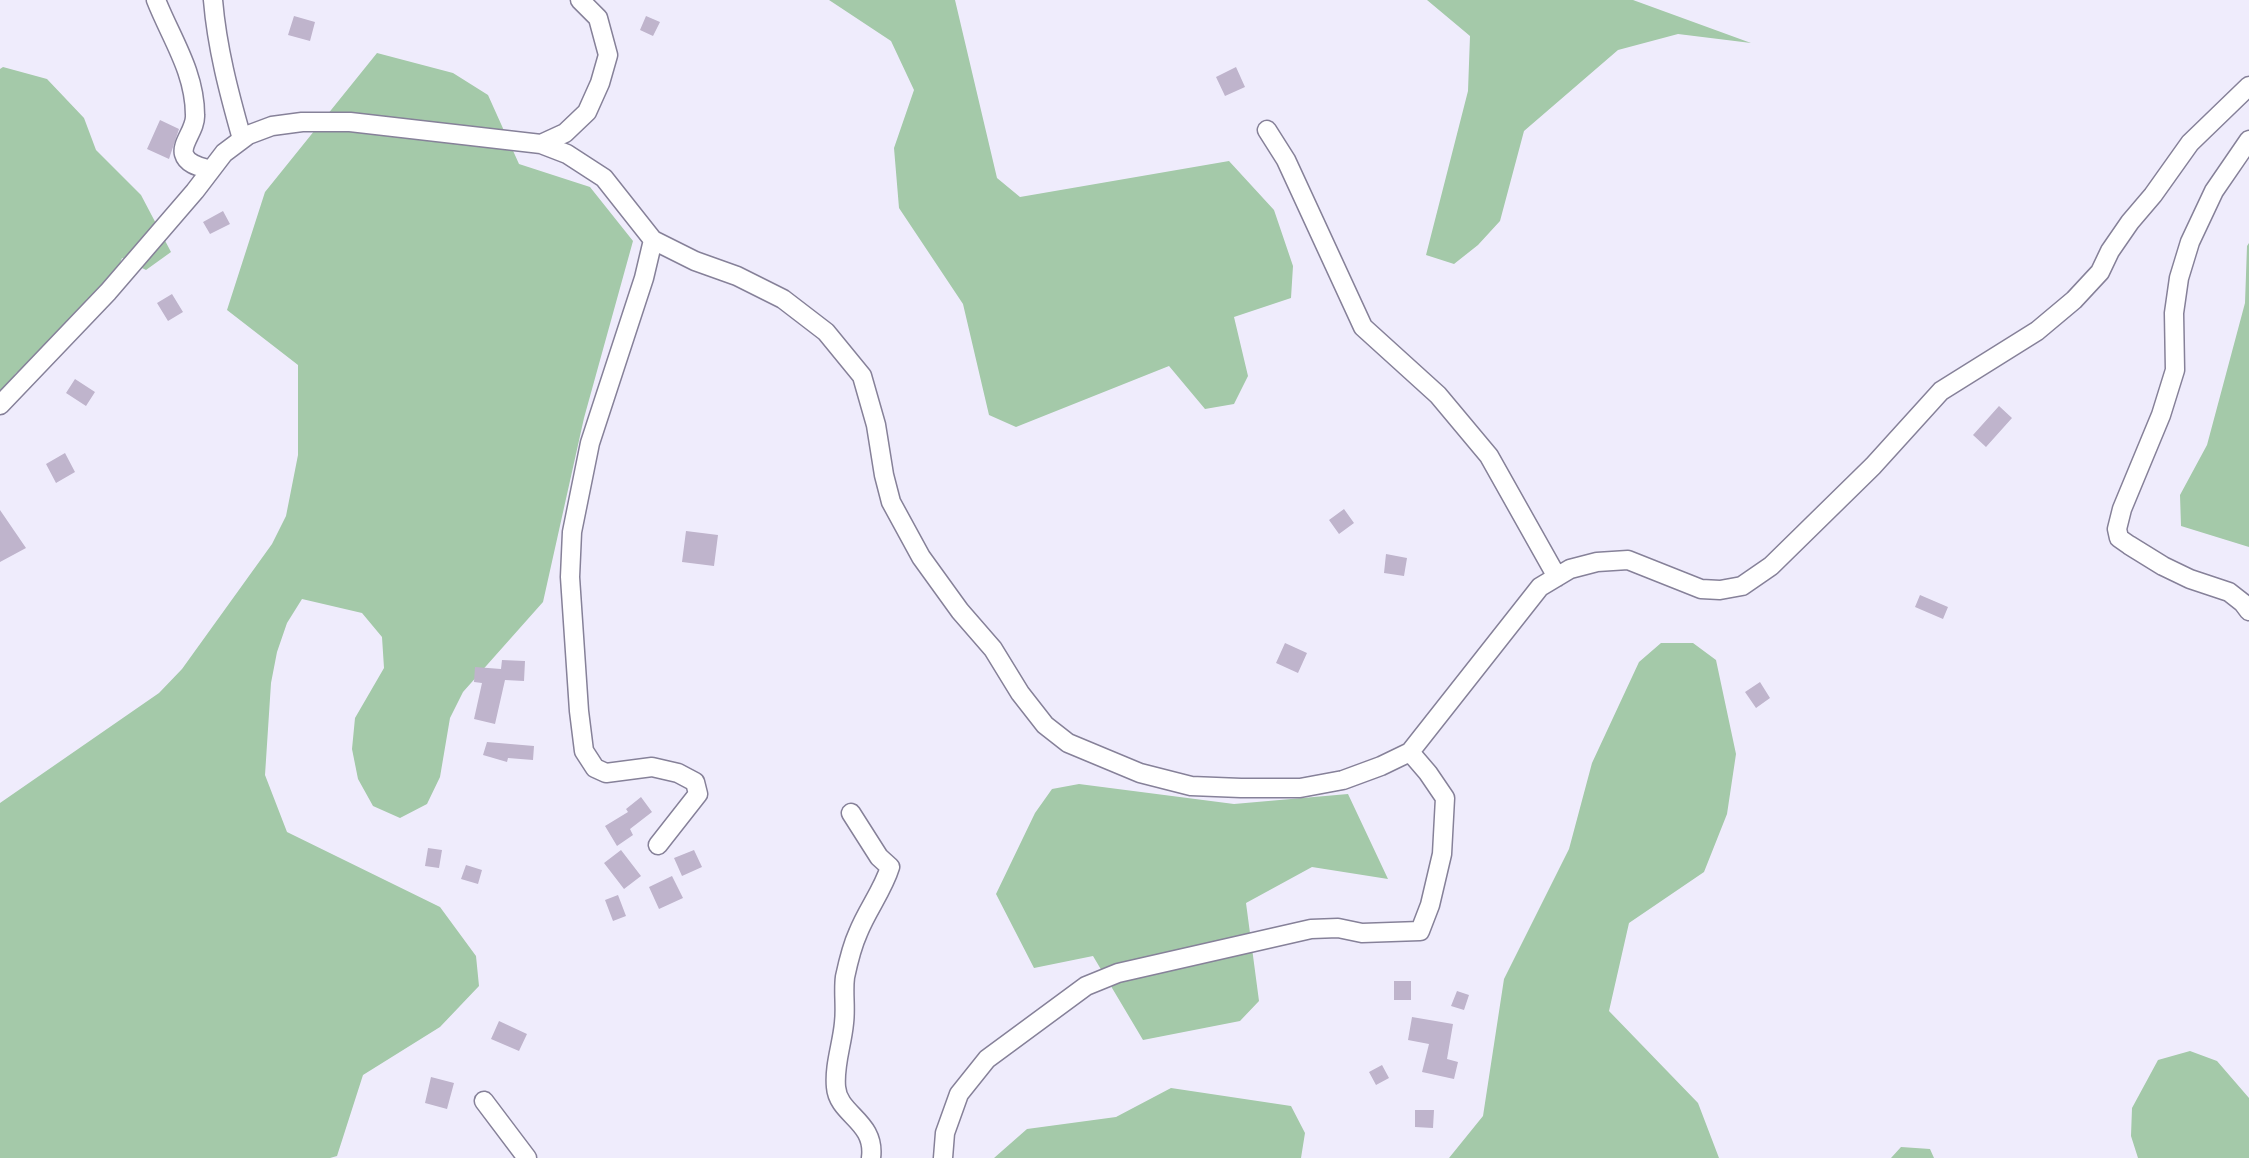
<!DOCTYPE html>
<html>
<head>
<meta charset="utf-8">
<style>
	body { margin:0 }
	canvas { display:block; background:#efecfc }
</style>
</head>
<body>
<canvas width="2249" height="1158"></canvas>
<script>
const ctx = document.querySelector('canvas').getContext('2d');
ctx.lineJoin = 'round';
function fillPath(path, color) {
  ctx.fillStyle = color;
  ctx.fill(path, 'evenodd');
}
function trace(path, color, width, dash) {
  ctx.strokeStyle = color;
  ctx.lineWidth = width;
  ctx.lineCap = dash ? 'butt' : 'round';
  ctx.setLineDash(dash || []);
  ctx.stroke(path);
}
fillPath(new Path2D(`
	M829 0H955L997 178 1020 197 1229 161 1274 210 1293 266 1291 298 1234 317 1248 376 1234 404 1205 409 1169 366 1016 427 989 415 963 304 899 208 894 148 914 90 891 41Z
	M1427 0H1633L1751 43 1678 34 1618 50 1524 131 1500 221 1478 245 1454 264 1426 255 1468 91 1470 36Z
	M377 53 453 73 488 95 519 164 590 187 633 241 584 418 543 602 463 692 450 718 440 777 427 804 400 818 373 806 358 779 352 749 355 718 384 668 382 637 362 613 302 599 287 623 277 652 271 683 265 775 287 832 440 907 476 956 479 986 440 1027 363 1075 337 1156 330 1158H0V803L159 693 182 669 272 544 286 516 298 455V365L227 310 265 192Z
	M3 67 47 79 84 118 96 150 141 195 171 252 146 270 122 258 116 275 32 361 16 373 0 394V69Z
	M2249 243V547L2181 526 2180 495 2207 445 2245 303 2247 246Z
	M1661 643H1693L1716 660 1736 754 1727 814 1704 872 1629 923 1609 1011 1698 1103 1719 1158H1449L1483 1116 1504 979 1569 849 1592 763 1639 662Z
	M1079 784 1234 804 1348 794 1388 879 1312 867 1246 903 1259 1001 1240 1021 1143 1040 1093 956 1034 968 996 894 1035 813 1052 789Z
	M2190 1051 2217 1061 2249 1098V1158H2138L2131 1136 2132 1108 2158 1060Z
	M1171 1088 1291 1106 1305 1133 1301 1158H994L1027 1129 1116 1117Z
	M1901 1147 1930 1149 1934 1158H1891Z`), '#a4c9a9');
fillPath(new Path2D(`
	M294 16 315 22 310 41 288 35Z
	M646 16 660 22 653 36 640 30Z
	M1236 67 1245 87 1225 96 1216 77Z
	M160 120 179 129 169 159 147 149Z
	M223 211 230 224 210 234 203 222Z
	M172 294 183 312 168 321 157 303Z
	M75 379 95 392 86 406 66 393Z
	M1999 406 2012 418 1986 447 1973 435Z
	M65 453 75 472 56 483 46 464Z
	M1344 509 1354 523 1339 534 1329 520Z
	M0 510 26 548 0 562Z
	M686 531 718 535 714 566 682 562Z
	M1386 554 1407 558 1404 576 1384 573Z
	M1920 595 1948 607 1943 619 1915 607Z
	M1285 643 1307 653 1298 673 1276 663Z
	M502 660 525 661 524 681 505 680 495 724 474 719 482 683 474 682 475 667 501 669Z
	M1760 682 1770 698 1756 708 1745 692Z
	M487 742 534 746 533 760 508 758 507 762 483 755Z
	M641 797 652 812 630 829 633 835 617 846 605 826 628 812 626 809Z
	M428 848 442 850 439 868 425 866Z
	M621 850 641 876 624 889 604 863Z
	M694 850 702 867 682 876 674 858Z
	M466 865 482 870 478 884 461 879Z
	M672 876 683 898 659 909 649 887Z
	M618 895 626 916 613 921 605 900Z
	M1394 981H1411V1000H1394Z
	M1457 991 1469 995 1464 1010 1451 1006Z
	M1412 1017 1453 1024 1447 1059 1458 1062 1454 1079 1422 1072 1429 1044 1408 1040Z
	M499 1021 527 1034 519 1051 491 1039Z
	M1382 1065 1389 1078 1376 1085 1369 1072Z
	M431 1077 454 1083 447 1109 425 1103Z
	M1415 1110H1434L1433 1128 1415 1127Z`), '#bfb4cc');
const minor = new Path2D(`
	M156 0C171 38 195 72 195 115 196 129 181 143 184 154 187 165 201 167 211 170
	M213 0C217 48 229 93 242 139
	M1267 130 1286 160 1363 327 1438 395 1489 456 1557 577
	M2249 140 2214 191 2190 242 2179 278 2174 313 2175 370 2161 415 2122 509 2117 529 2119 538 2129 545 2163 566 2190 579 2229 592 2243 603 2249 611
	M541 144 565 133 587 112 600 83 608 55 598 18 580 0
	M653 240 644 278 590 443 572 532 570 577 579 711 584 751 595 768 606 773 652 767 678 773 695 782 698 794 658 845
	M0 405 108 292 195 191 224 153 248 135 272 126 302 122H350L541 144 567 154 604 178 653 240 695 261 737 276 783 299 826 332 862 376 876 425 884 475 891 502 921 557 960 611 993 649 1020 693 1045 725 1068 743 1140 773 1191 786 1241 788H1300L1343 780 1381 766 1410 752 1540 587 1570 569 1597 562 1628 560 1701 589 1720 590 1742 586 1771 566 1873 466 1941 391 2037 331 2074 300 2100 272 2110 251 2130 222 2153 195 2190 143 2249 86
	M851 813 879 857 890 867C883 890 867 910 858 933 852 946 848 963 845 977 843 992 846 1008 844 1023 842 1045 834 1065 836 1087 838 1115 876 1121 871 1158
	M484 1101 527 1158
	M943 1158 945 1133 959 1094 987 1059 1086 986 1118 973 1311 929 1338 928 1362 933 1420 931 1430 905 1442 854 1445 798 1428 773 1410 752`);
trace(minor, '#868199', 21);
trace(minor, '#fff', 18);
</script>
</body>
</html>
